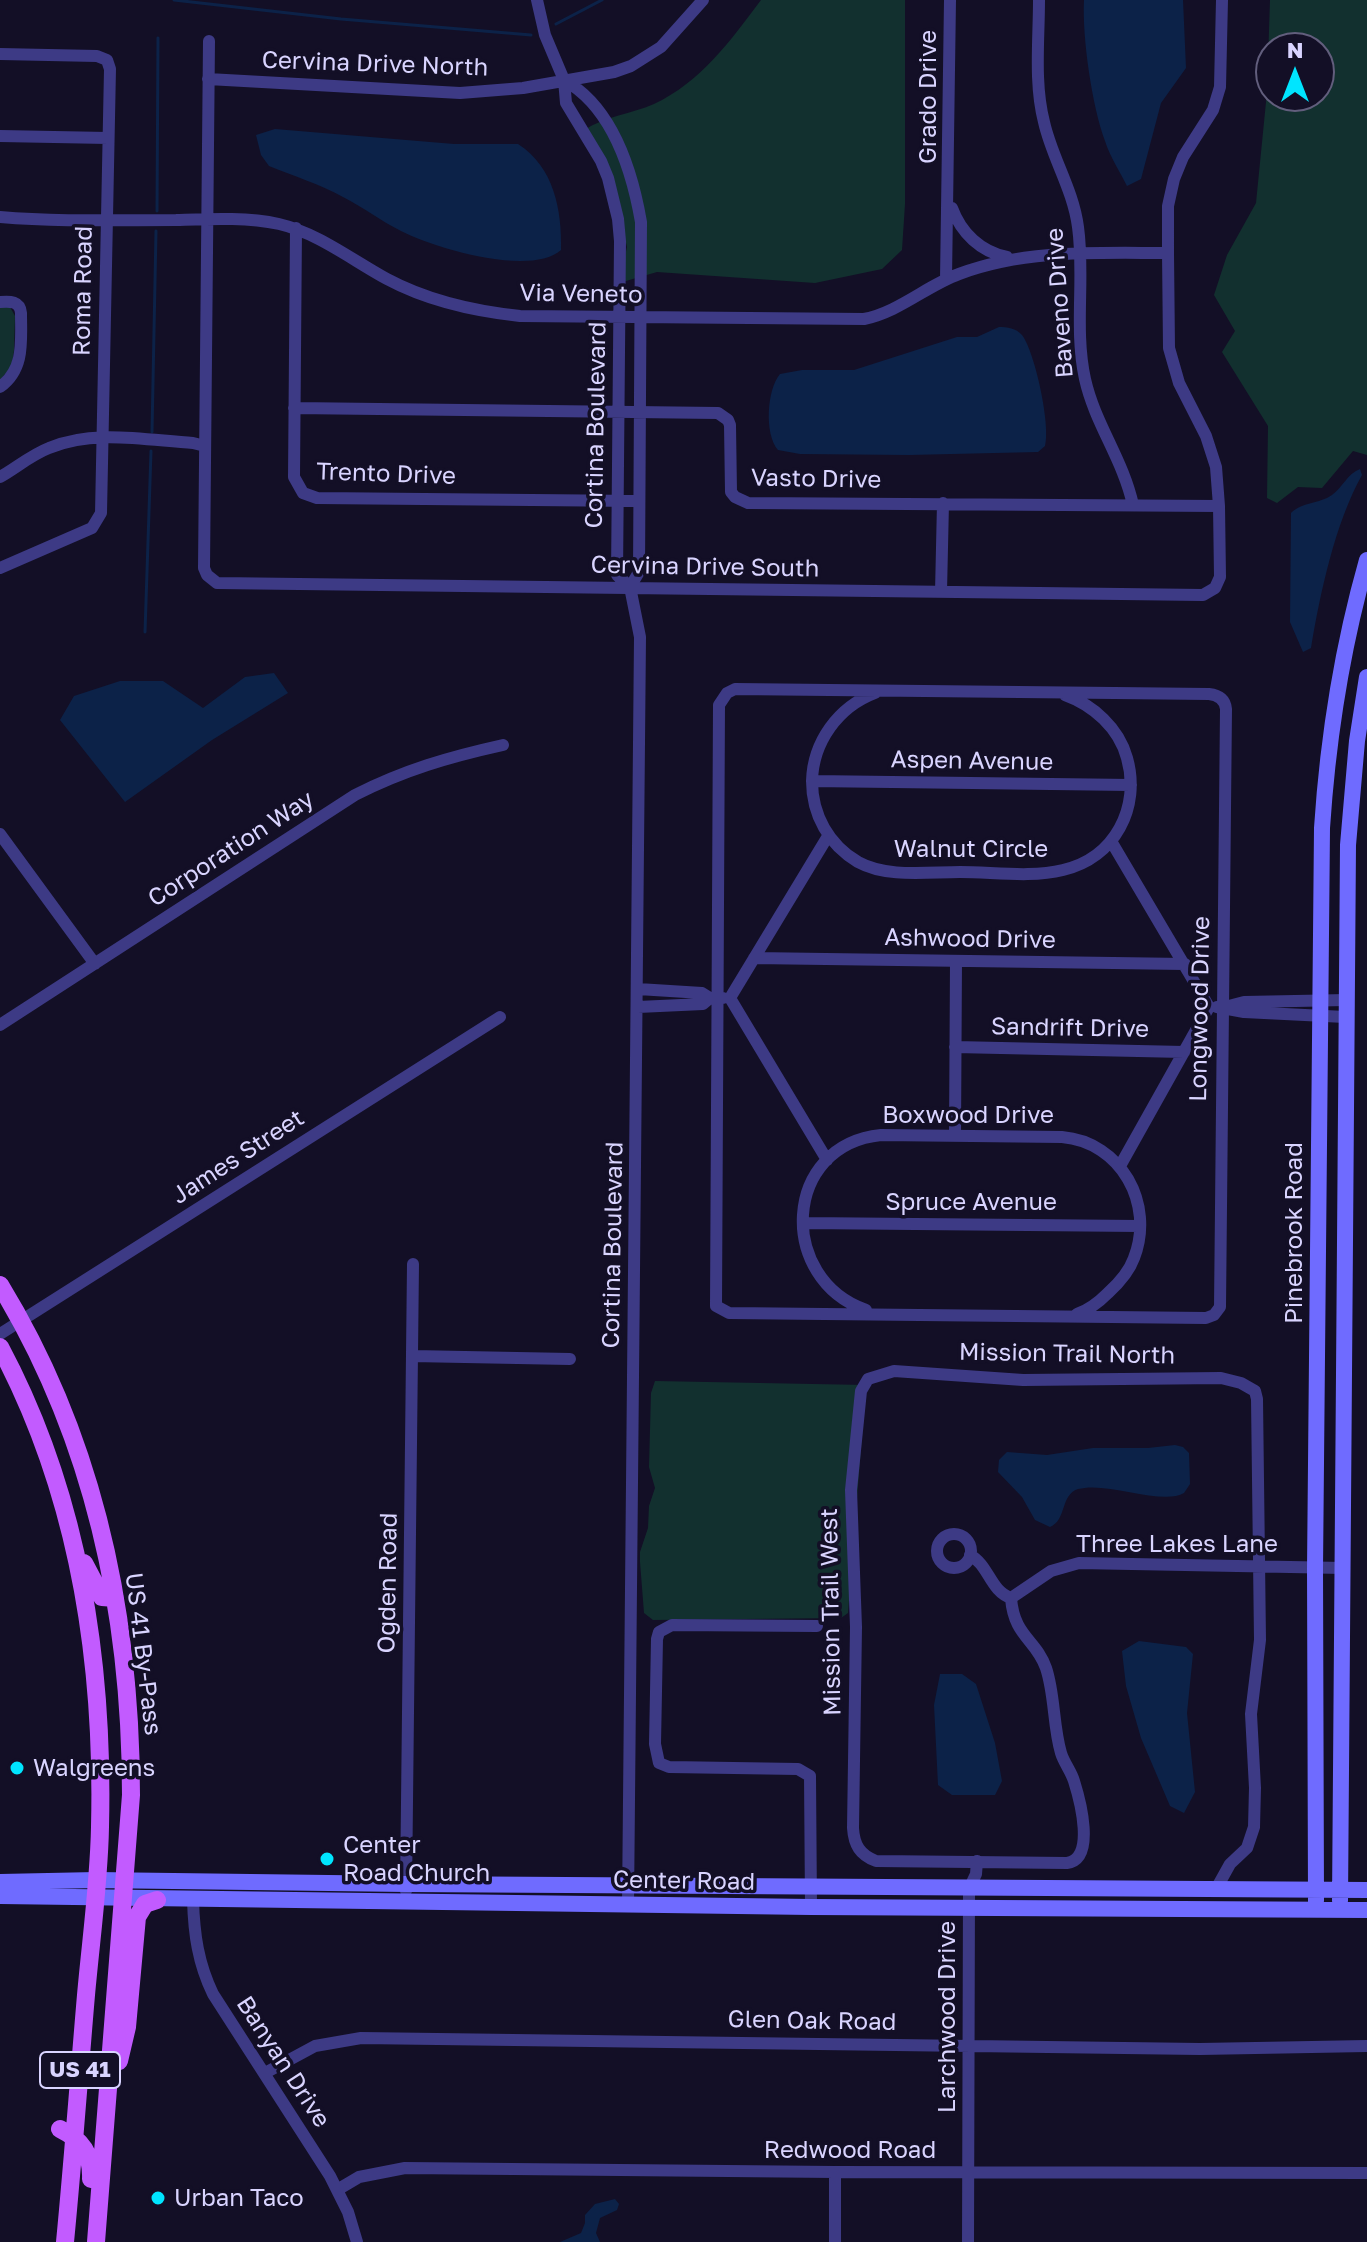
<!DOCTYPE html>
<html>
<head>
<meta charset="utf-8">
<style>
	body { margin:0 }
	#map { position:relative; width:1367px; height:2242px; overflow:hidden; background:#130f26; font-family:"Golos Text",sans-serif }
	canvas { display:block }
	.north { position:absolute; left:1255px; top:32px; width:80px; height:80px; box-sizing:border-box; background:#130f26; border:2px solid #625e7d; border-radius:50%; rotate:0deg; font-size:22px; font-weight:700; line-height:32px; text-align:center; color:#d9d4ff }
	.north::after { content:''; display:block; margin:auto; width:28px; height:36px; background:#00e5ff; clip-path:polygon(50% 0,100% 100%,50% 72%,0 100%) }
</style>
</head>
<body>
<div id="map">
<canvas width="1367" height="2242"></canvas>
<div class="north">N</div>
</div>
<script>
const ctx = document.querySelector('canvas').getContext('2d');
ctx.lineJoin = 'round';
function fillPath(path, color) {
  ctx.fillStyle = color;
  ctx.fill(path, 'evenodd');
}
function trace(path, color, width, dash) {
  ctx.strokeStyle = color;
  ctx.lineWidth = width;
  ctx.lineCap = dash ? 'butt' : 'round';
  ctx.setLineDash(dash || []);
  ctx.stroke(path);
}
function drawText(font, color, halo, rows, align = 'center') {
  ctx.font = font + ' "Golos Text",sans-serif';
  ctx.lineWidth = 7;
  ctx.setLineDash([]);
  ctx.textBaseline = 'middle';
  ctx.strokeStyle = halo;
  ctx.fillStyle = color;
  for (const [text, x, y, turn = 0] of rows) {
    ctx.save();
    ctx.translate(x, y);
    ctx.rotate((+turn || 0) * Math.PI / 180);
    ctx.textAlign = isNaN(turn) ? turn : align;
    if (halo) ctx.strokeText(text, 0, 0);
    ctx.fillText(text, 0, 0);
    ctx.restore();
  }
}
fillPath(new Path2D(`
	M761 0H905V204L902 250 882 269 815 283 657 272 619 283 627 247 607 166 584 130C606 116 631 114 654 104 701 82 731 40 761 0Z
	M1270 0H1367V455L1353 451 1322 488 1298 487 1277 503 1267 498 1268 426 1222 352 1235 331 1214 295 1227 255 1256 203 1267 92ZM1271 48H1319V96H1271Z
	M0 306 10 307 15 316 14 350 12 366 0 380Z
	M655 1381 866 1385 848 1613 841 1618 653 1620 644 1613 640 1562V1552L648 1528 649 1506 655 1488 649 1467 651 1393Z`), '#12302f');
fillPath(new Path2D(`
	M1084 0H1183L1186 68 1161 103 1141 179 1127 186C1120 172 1110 157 1105 141 1092 106 1082 37 1084 0Z
	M275 129 454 144H518C554 167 562 210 561 250 531 277 434 248 401 231 381 221 363 207 343 197 319 184 294 176 269 166L261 155 256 135Z
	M999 327C1007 327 1016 328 1022 335 1035 352 1051 426 1045 446L1038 452 909 455 800 454 778 450C764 434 767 389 780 374L802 370H854L957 337H977Z
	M1360 469 1362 475C1335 523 1320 594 1311 648L1303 652 1290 622 1291 513C1302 502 1319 504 1332 495 1343 487 1347 474 1360 469Z
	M274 673 288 693 212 740 125 802 60 720 74 696 120 681H163L203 708 245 677Z
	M1175 1445 1183 1447 1189 1453 1190 1484 1184 1493C1162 1506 1108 1481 1078 1489 1060 1495 1067 1520 1050 1527L1035 1520 1022 1497 998 1472 999 1460 1007 1452 1047 1455 1093 1448H1148Z
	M1139 1641 1186 1647 1193 1654 1187 1713 1195 1792 1184 1813 1170 1806 1141 1738 1126 1686 1122 1651Z
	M940 1674H962L976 1684 995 1743 1002 1781 995 1795H952L938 1785 934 1705Z
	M615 2199 619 2204 617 2210 600 2218 596 2233 600 2242H560L581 2233 585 2223V2215L595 2204Z`), '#0c2248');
trace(new Path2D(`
	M174 0 341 19 531 35
	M556 24 602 0
	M157 211 158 38
	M152 432 156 231
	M145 632 151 451`), '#0c2248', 3);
trace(new Path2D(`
	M537 0 545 35 564 80 566 103 601 161 608 178 618 219 620 241 617 575 630 587 640 637 628 1904
	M1039 0C1039 40 1034 83 1044 122 1052 158 1073 189 1078 227 1085 277 1074 329 1085 379 1095 424 1123 459 1133 505
	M209 41 204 568 207 575 217 583 1203 595 1215 588 1220 577 1219 506 1216 467 1206 436 1179 383 1169 348 1168 253V206L1174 179 1183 157 1213 110 1220 87 1222 0
	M0 54 97 56 107 60 110 69 101 513 92 528 0 568
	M208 79 460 93 523 88 614 72 631 66 661 47 703 0
	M564 80C612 107 632 170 641 222L639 572 630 587
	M0 136 108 138
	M952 208C961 233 981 252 1007 257
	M0 217C58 222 117 220 176 220 209 219 246 217 279 224 318 233 352 260 387 279 428 301 473 311 520 316L864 319C899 312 926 286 959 274 1026 249 1097 253 1168 253
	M296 228 294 477 303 493 317 498 639 501
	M946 279 950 0
	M0 302C10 301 20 301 21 313 21 341 25 369 0 387
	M294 408 718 413 728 420 730 425 731 492 735 497 748 503 1219 506
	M0 477C16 468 31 455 49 448 93 429 146 440 193 443L205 446
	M941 592 943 503
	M735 689 1209 694C1218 695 1225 699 1226 709L1220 1307 1214 1315 1206 1318 729 1313 716 1306 719 705 727 693Z
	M875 693C838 707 813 742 812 781 812 815 829 845 858 862 887 878 927 872 960 872 993 872 1031 878 1063 870 1115 858 1141 807 1127 758 1119 728 1093 705 1065 695
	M812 781 1131 785
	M0 834 95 964
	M1111 841 1209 1007 1120 1166
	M754 958 1185 964
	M638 989 702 993 710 998H723
	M730 998 828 836
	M730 998 827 1160
	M638 1007 703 1004 710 998
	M1217 1007 1244 1012 1345 1017
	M1225 1007 1244 1002 1346 1000
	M0 1025 355 795C404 770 449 757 503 745
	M955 1047 1184 1052
	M955 1136 956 961
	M803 1223 1140 1226
	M866 1310C777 1279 782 1145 881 1135L1062 1137C1121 1142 1155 1204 1134 1258 1129 1272 1119 1283 1108 1293 1099 1302 1089 1310 1077 1314
	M0 1334 500 1017
	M412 1356 570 1359
	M937 1551a17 17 0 1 1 34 0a17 17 0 1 1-34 0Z
	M970 1555C989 1565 990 1591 1011 1598
	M969 1889 976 1874 977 1861
	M406 1891 413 1264
	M1215 1891 1230 1864 1247 1848 1254 1827 1255 1788 1251 1714 1260 1640 1257 1399 1255 1391 1241 1383 1221 1378 1023 1380 894 1371 868 1379 861 1391 851 1490 856 1627 853 1828C854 1845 860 1855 876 1861L1067 1863C1096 1859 1080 1800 1074 1781 1071 1771 1064 1763 1061 1753 1053 1726 1055 1695 1046 1668 1036 1639 1014 1637 1011 1598L1051 1571 1079 1563C1167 1564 1255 1567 1343 1568
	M193 1900C194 1934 198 1963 213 1994L330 2176 348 2212 357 2242
	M811 1907 810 1776 798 1769 669 1767 659 1763 655 1744 657 1639 659 1632 672 1625 817 1626
	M265 2073 315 2046 361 2038 1200 2049 1367 2046
	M337 2190 359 2177 405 2168 835 2172 1367 2173
	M835 2242V2172
	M968 2242 969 1889`), '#3d3a85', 12);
trace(new Path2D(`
	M0 1882 96 1880 406 1884 1367 1890
	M0 1896 811 1907 1367 1910
	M1316 1901 1315 1568 1322 828C1328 737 1342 648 1367 560
	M1340 1901 1348 845 1357 741 1367 677`), '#6f6bff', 16);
trace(new Path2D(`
	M0 1285C94 1439 131 1616 131 1795L96 2242
	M0 1347C79 1495 104 1661 100 1827 99 1883 91 1939 86 1995 79 2077 73 2160 65 2242
	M84 1563 102 1597 115 1598
	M119 2061 127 2027 137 1917 145 1904 157 1900
	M60 2129C82 2140 92 2154 91 2179`), '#c25bff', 18);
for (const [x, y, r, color] of [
	[17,1768,8,"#00e5ff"],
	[327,1859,8,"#00e5ff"],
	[158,2198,8,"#00e5ff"]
]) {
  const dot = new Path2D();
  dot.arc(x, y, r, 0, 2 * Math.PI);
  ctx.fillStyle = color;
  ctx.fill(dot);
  trace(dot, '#130f26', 3);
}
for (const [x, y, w] of [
	[80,2070,80]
]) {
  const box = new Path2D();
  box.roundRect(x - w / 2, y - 18, w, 36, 6);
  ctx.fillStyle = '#130f26';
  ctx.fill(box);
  trace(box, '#d9d4ff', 2);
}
drawText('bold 22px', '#d9d4ff', null, [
	["US 41",80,2070]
]);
drawText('24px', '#d9d4ff', '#130f26', [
	["Cervina Drive North",375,64,2],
	["Grado Drive",928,97,-90],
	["Roma Road",83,291,-89],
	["Via Veneto",581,294,1],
	["Baveno Drive",1060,303,-94],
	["Cortina Boulevard",596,425,-89],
	["Trento Drive",386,474,2],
	["Vasto Drive",816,479,1],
	["Cervina Drive South",705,567,1],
	["Aspen Avenue",972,761,1],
	["Corporation Way",231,849,-33],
	["Walnut Circle",971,849],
	["Ashwood Drive",970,939,1],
	["Longwood Drive",1200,1009,-89],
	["Sandrift Drive",1070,1028,1],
	["Boxwood Drive",968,1115],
	["James Street",238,1157,-33],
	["Spruce Avenue",971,1202],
	["Pinebrook Road",1294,1233,-90],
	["Cortina Boulevard",613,1245,-89],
	["Mission Trail North",1067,1354,1],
	["Three Lakes Lane",1177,1544],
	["Ogden Road",388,1583,-89],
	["Mission Trail West",831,1612,-91],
	["US 41 By-Pass",143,1654,83],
	["Center Road",684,1881,1],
	["Larchwood Drive",947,2017,-90],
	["Glen Oak Road",812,2021,1],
	["Banyan Drive",283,2062,57],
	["Redwood Road",850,2150]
]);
drawText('24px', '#d9d4ff', '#130f26', [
	["Walgreens",33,1768],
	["Center",343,1845],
	["Road Church",343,1873],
	["Urban Taco",174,2198]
], 'left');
</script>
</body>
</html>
